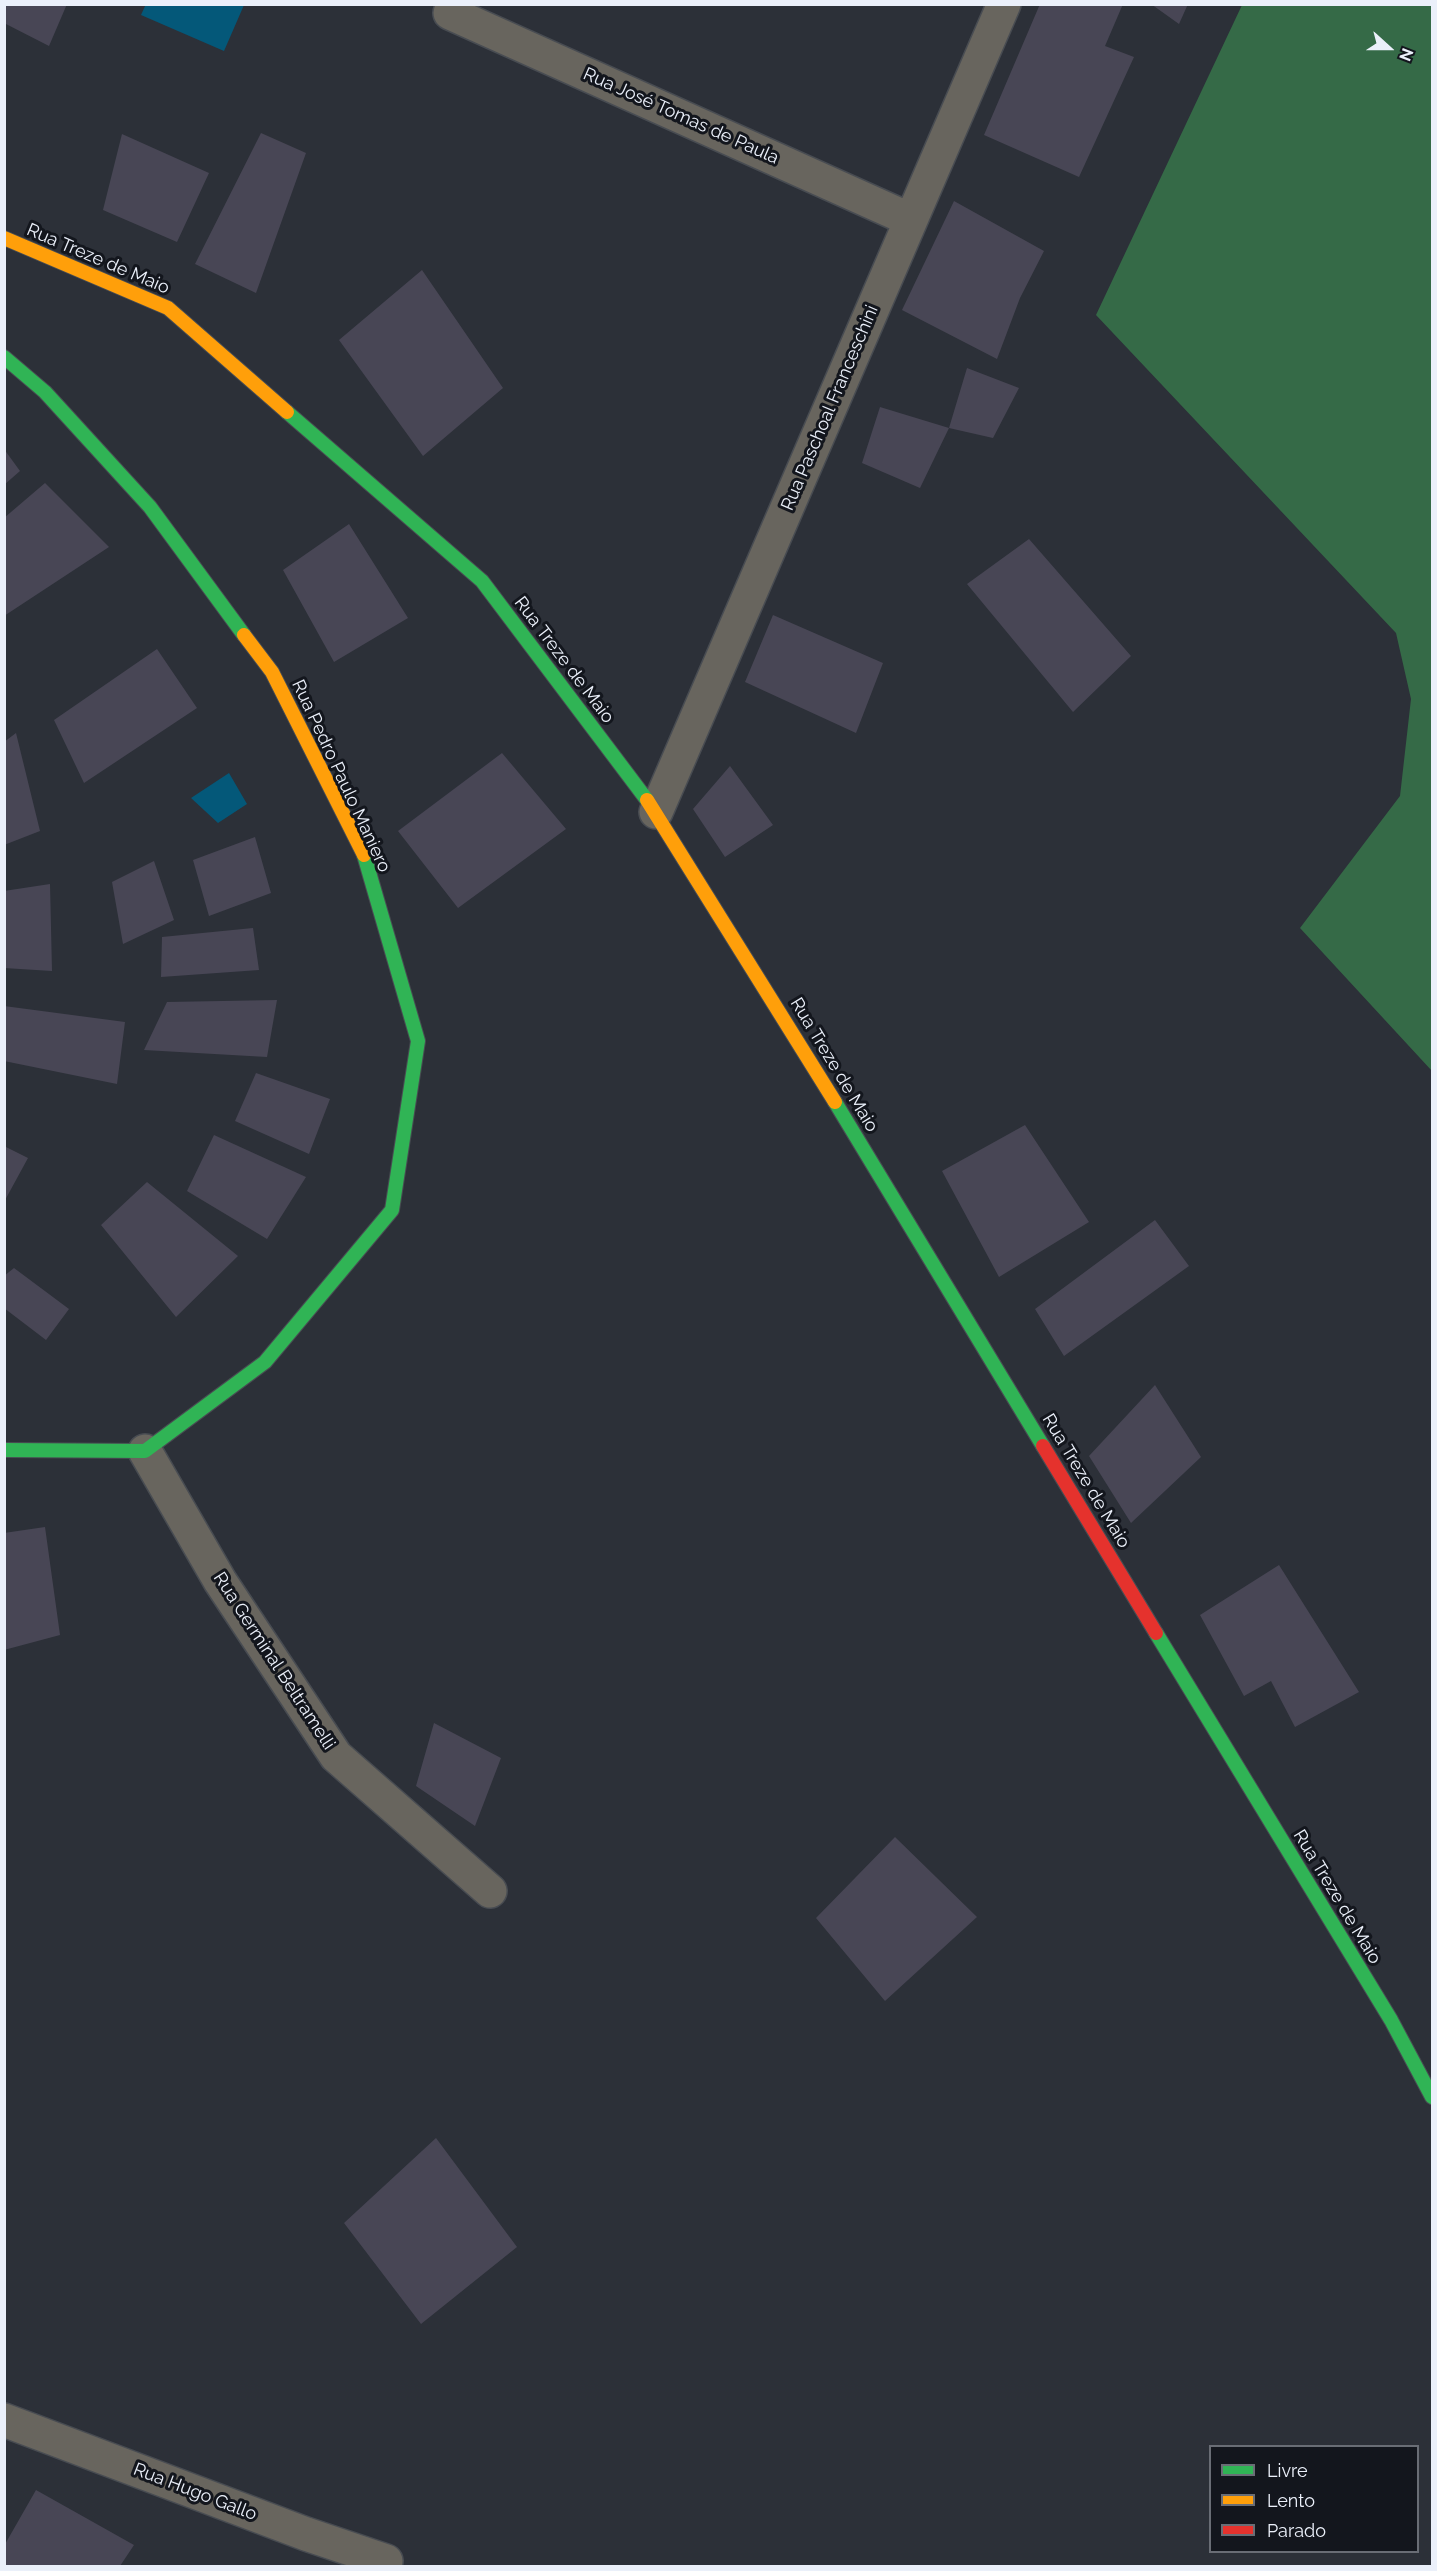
<!DOCTYPE html>
<html>
<head>
<meta charset="utf-8">
<style>
	body { margin:0 }
	#map { position:relative; width:1437px; height:2571px; overflow:hidden; background:#2c3038; font-family:Raleway,sans-serif }
	canvas { display:block }
	.frame { position:absolute; inset:0; border:6px solid #ebf0fa; pointer-events:none }
	.legend { position:absolute; left:1209px; top:2445px; width:210px; height:108px; box-sizing:border-box; background:#13161d; border:2px solid #696d75; margin:0; padding:8px 10px; list-style:none; font-size:18px; color:#ebf0fa }
	.legend li { display:flex; align-items:center; gap:12px; height:30px }
	.legend b { width:30px; border:2px solid #696d75 }
	.north { position:absolute; left:1359px; top:18px; width:60px; height:60px; -webkit-text-stroke:4px #13161d; paint-order:stroke; rotate:111deg; font-size:16px; font-weight:700; line-height:24px; text-align:center; color:#ebf0fa }
	.north::after { content:''; display:block; margin:auto; width:21px; height:27px; background:#ebf0fa; clip-path:polygon(50% 0,100% 100%,50% 72%,0 100%) }
</style>
</head>
<body>
<div id="map">
<canvas width="1437" height="2571"></canvas>
<div class="frame"></div>
<ul class="legend">
<li><b style="height:8px;background:#30b455"></b>Livre</li>
<li><b style="height:8px;background:#ff9f0a"></b>Lento</li>
<li><b style="height:8px;background:#e5322d"></b>Parado</li>
</ul>
<div class="north">N</div>
</div>
<script>
const ctx = document.querySelector('canvas').getContext('2d');
ctx.lineJoin = 'round';
function fillPath(path, color) {
  ctx.fillStyle = color;
  ctx.fill(path, 'evenodd');
}
function trace(path, color, width, dash) {
  ctx.strokeStyle = color;
  ctx.lineWidth = width;
  ctx.lineCap = dash ? 'butt' : 'round';
  ctx.setLineDash(dash || []);
  ctx.stroke(path);
}
function drawText(font, color, halo, rows, align = 'center') {
  ctx.font = font + ' Raleway,sans-serif';
  ctx.lineWidth = 6;
  ctx.setLineDash([]);
  ctx.textBaseline = 'middle';
  ctx.strokeStyle = halo;
  ctx.fillStyle = color;
  for (const [text, x, y, turn = 0] of rows) {
    ctx.save();
    ctx.translate(x, y);
    ctx.rotate((+turn || 0) * Math.PI / 180);
    ctx.textAlign = isNaN(turn) ? turn : align;
    if (halo) ctx.strokeText(text, 0, 0);
    ctx.fillText(text, 0, 0);
    ctx.restore();
  }
}
fillPath(new Path2D(`
	M1242 5H1432V1071L1300 928 1400 796 1411 699 1396 633 1096 315Z`), '#356a47');
fillPath(new Path2D(`
	M146 4H244V5L224 51 141 15Z
	M229 773 247 804 218 823 191 798Z`), '#045879');
fillPath(new Path2D(`
	M4 4H67L49 46 4 23Z
	M1040 4H1123L1105 46 1134 57 1079 177 984 135Z
	M1151 4H1188L1179 24Z
	M261 133 306 153 256 293 195 264Z
	M122 134 209 173 177 242 103 210Z
	M954 201 1044 251 1020 298 997 359 902 310Z
	M422 270 503 388 423 456 339 340Z
	M967 368 1019 388 993 438 949 428Z
	M880 407 949 428 920 488 862 463Z
	M4 449 20 471 4 485Z
	M45 483 109 547 4 616V518Z
	M349 524 408 618 334 662 283 570Z
	M1029 539 1131 656 1073 712 967 584Z
	M773 615 883 663 856 733 745 682Z
	M157 649 197 708 84 783 54 720Z
	M16 733 40 831 4 845V742Z
	M502 753 566 829 458 908 398 831Z
	M730 766 773 825 725 857 693 809Z
	M255 837 271 893 209 916 193 860Z
	M154 861 174 920 123 944 112 882Z
	M50 884 52 971 4 968V891Z
	M253 928 259 970 161 977 162 937Z
	M277 1000 267 1057 144 1050 167 1002Z
	M4 1006 125 1022 117 1084 4 1061Z
	M256 1073 330 1099 309 1154 235 1121Z
	M1025 1125 1089 1222 999 1277 942 1171Z
	M214 1135 306 1177 267 1239 187 1191Z
	M4 1146 28 1158 4 1202Z
	M147 1182 238 1256 176 1317 101 1225Z
	M1155 1220 1189 1266 1064 1356 1035 1309Z
	M14 1268 69 1309 46 1340 4 1308V1276Z
	M1155 1385 1201 1457 1131 1523 1089 1456Z
	M45 1527 60 1635 4 1650V1533Z
	M1279 1565 1359 1692 1295 1727 1271 1681 1244 1696 1200 1615Z
	M434 1723 501 1758 475 1826 416 1786Z
	M895 1837 977 1917 885 2001 816 1918Z
	M436 2138 517 2247 421 2324 344 2223Z
	M36 2490 134 2545 120 2566H4V2546Z`), '#484655');
const street = new Path2D(`
	M450 13 911 220
	M656 812 1004 4
	M145 1451 220 1581 336 1756 490 1891
	M4 2420 306 2534 386 2561`);
const fast = new Path2D(`
	M4 357 45 392 150 507 244 635
	M287 412 482 581 647 800
	M835 1102 1043 1446
	M4 1450 145 1451 265 1362 392 1210 418 1041 364 855
	M1156 1633 1391 2020 1432 2097`);
const slow = new Path2D(`
	M4 238 168 308 287 412
	M244 635 272 672 364 855
	M647 800 835 1102`);
const jam = new Path2D(`
	M1043 1446 1156 1633`);
trace(street, '#484c52', 36);
trace(fast, '#484c52', 16);
trace(slow, '#484c52', 16);
trace(jam, '#484c52', 16);
trace(street, '#68655e', 33);
trace(fast, '#30b455', 14);
trace(slow, '#ff9f0a', 14);
trace(jam, '#e5322d', 14);
drawText('18px', '#ebf0fa', '#13161d', [
	["Rua José Tomas de Paula",681,116,24],
	["Rua Treze de Maio",98,259,23],
	["Rua Paschoal Franceschini",830,408,-67],
	["Rua Treze de Maio",564,660,53],
	["Rua Pedro Paulo Maniero",341,776,65],
	["Rua Treze de Maio",834,1065,59],
	["Rua Treze de Maio",1086,1481,59],
	["Rua Germinal Beltramelli",274,1661,57],
	["Rua Treze de Maio",1337,1897,59],
	["Rua Hugo Gallo",195,2492,21]
]);
</script>
</body>
</html>
